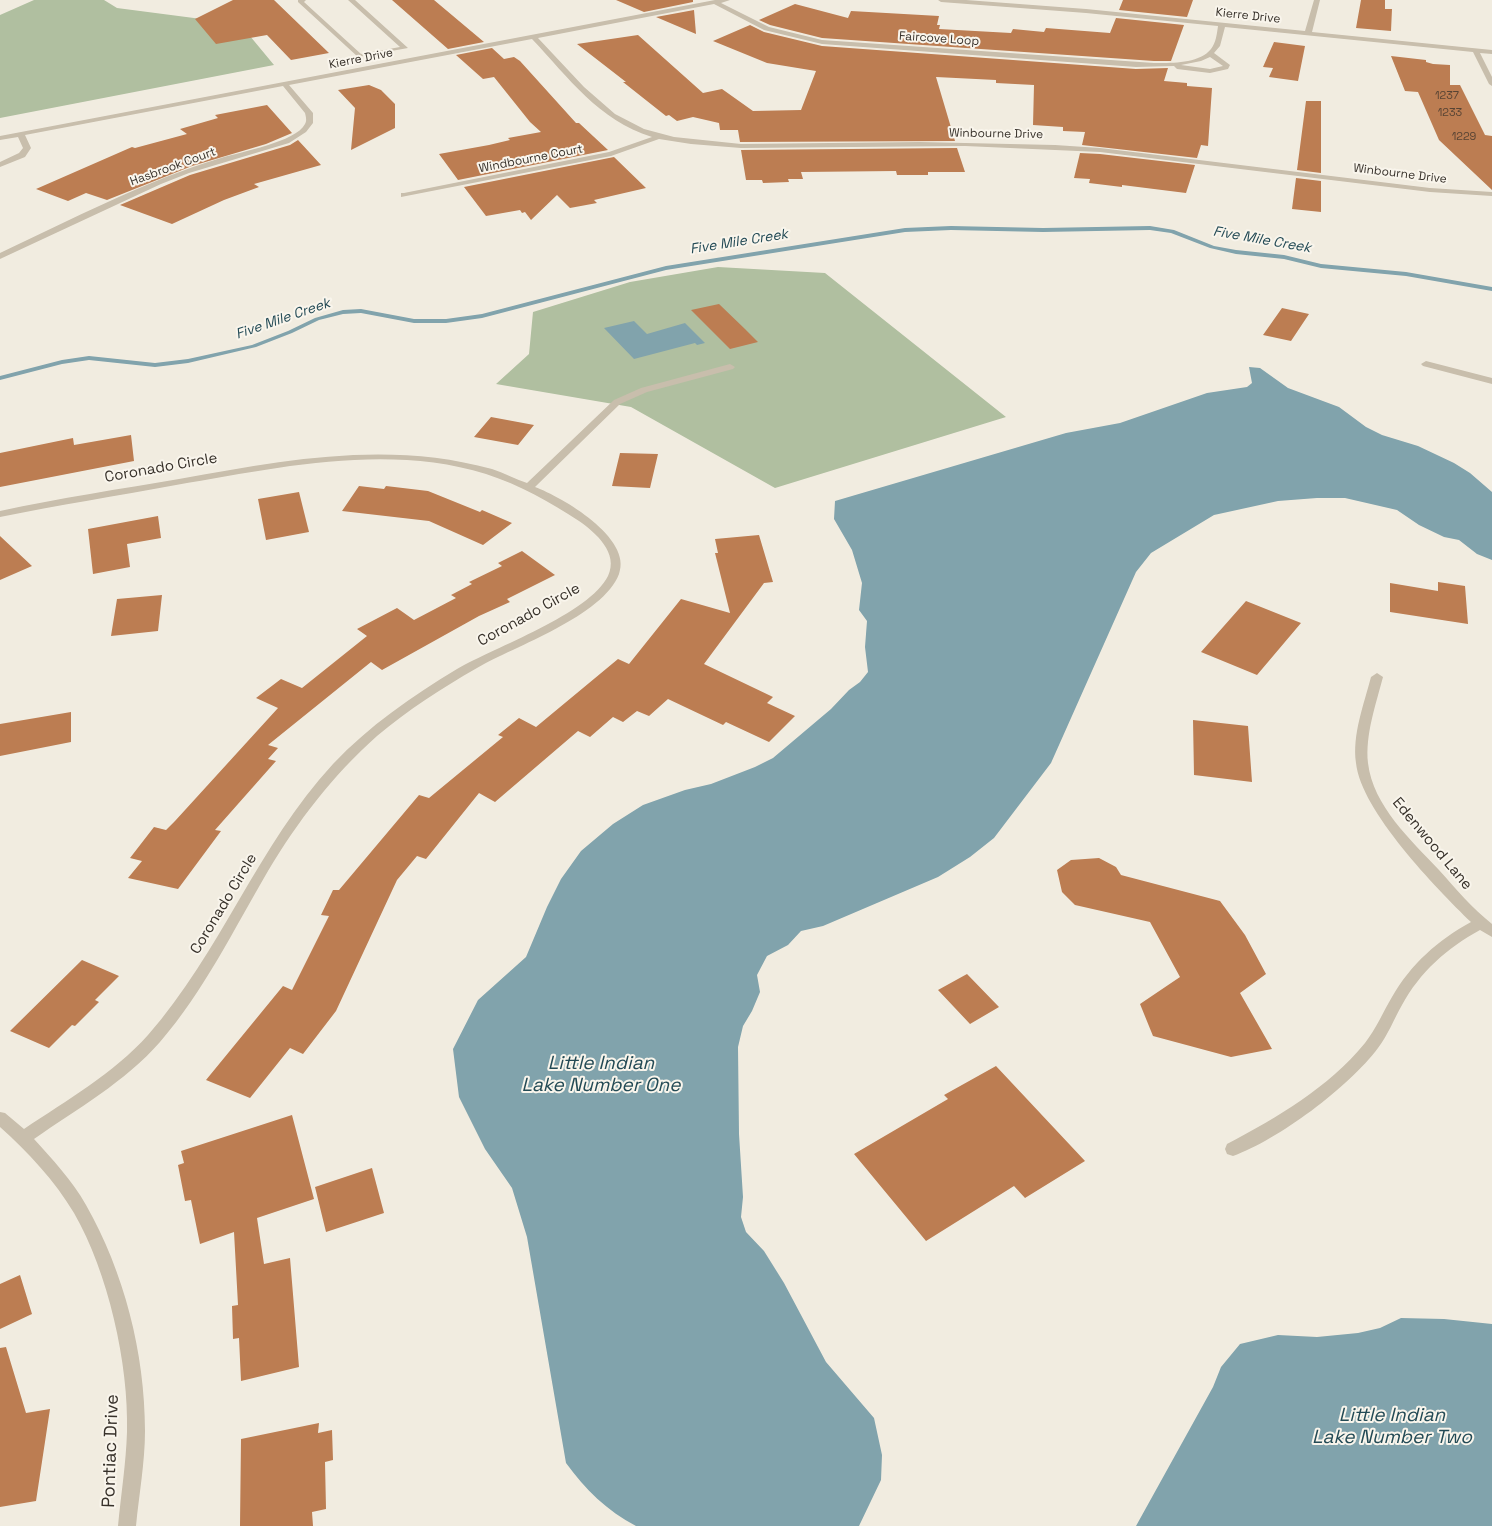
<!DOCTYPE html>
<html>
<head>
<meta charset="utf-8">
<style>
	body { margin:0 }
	canvas { display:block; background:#f1ece0 }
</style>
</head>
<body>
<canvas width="1492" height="1526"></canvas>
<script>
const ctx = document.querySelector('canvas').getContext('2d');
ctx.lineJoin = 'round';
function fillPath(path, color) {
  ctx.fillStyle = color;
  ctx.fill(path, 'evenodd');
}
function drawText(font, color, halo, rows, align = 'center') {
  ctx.font = font + ' "Space Grotesk",sans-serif';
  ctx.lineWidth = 4;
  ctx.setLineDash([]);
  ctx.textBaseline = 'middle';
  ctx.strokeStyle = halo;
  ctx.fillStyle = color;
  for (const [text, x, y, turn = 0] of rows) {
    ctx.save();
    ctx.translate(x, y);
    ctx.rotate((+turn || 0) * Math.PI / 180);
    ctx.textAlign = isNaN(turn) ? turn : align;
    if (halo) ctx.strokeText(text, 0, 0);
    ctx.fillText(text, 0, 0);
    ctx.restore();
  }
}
fillPath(new Path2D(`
	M34 0H104L117 8 240 24 274 65 0 118V15Z
	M718 267 825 273 1006 417 775 488 631 407 496 384 529 354 533 312 630 282Z`), '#b0bfa0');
fillPath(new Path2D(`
	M634 321 647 334 685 323 705 343 697 345 695 343 634 359 604 328Z
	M1249 367 1260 368 1288 388 1339 407 1366 427 1382 435 1418 446 1454 463 1470 473 1492 492V560L1477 554 1459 540 1444 537 1419 525 1397 510 1345 498H1317L1278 501 1214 515 1151 553 1136 572 1051 763 994 838 970 857 938 877 823 926 801 931 788 945 767 956 757 975 760 992 752 1011 743 1026 738 1047 739 1134 743 1197 741 1217 746 1232 764 1251 784 1283 826 1362 874 1418 882 1455 881 1480 859 1526H636C607 1511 585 1489 566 1463L527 1237 512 1188 485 1149 459 1097 453 1049 478 1000 526 957 547 907 561 879 581 851 613 824 643 805 685 790 711 784 755 767 773 758 831 709 849 690 860 682 868 672 865 647 867 621 859 610 862 583 852 550 834 519 835 501 1066 433 1120 423 1207 393 1247 387 1252 383Z
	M1401 1318 1444 1319 1492 1324V1526H1136L1213 1387 1221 1367 1240 1344 1278 1335 1317 1337 1358 1333 1380 1328Z`), '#81a3ac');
fillPath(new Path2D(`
	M951 226 1043 228 1150 226 1174 230 1214 246 1236 250 1284 255 1321 264 1406 272 1492 287V291L1406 276 1321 268 1284 259 1236 254 1210 248 1171 233 1150 230 1043 232 951 230 905 232 666 270 482 318 446 323H414L361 313 343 314 319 320 292 333 256 347 188 363 155 367 89 360 62 364 0 380V376L62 360 89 356 155 363 188 359 252 345 288 331 315 318 343 310 361 309 414 319H446L482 314 666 266 905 228Z`), '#81a3ac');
fillPath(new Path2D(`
	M233 0H274L329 53 291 60 267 35 216 44 195 19Z
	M392 0H434L484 42 448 49Z
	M616 0H693V2L644 12Z
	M1123 0H1193L1187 17 1119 10Z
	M1361 0H1385V9H1392L1391 31 1356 28Z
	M795 4 848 18 851 11 939 16 937 25H940L939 29 1011 33 1013 29 1044 32 1046 28 1110 33 1116 18 1184 25 1171 61H1154L822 38 770 25 759 20Z
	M694 10 696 34 656 17Z
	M750 25 764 32 822 46 1136 69 1168 68 1164 81 1187 83V86L1212 88 1208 146 1201 145 1197 158 1082 145 1085 132 1063 131V127L1033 125 1034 85 996 83V80L936 77 955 141 740 142 738 130H720L719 123 693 117 677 121 669 115 666 116 623 82H626L577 44 638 35 703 93 722 89 753 111 801 110 816 71 767 63 713 41Z
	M1274 42 1305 46 1298 81 1269 77 1273 68 1263 67Z
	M492 48 504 59 514 57 520 61 576 123H579L608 150 458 180 439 154 489 145 510 140 508 138 541 132 530 122 494 77 483 79 456 55Z
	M1391 56 1426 60V62L1433 64 1450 65V85H1460L1485 135 1492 136V190L1439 140 1418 92 1405 91Z
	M369 85 381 90 395 104V128L351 150 355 108 338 90Z
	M1306 101H1321V173L1297 170Z
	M267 105 292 133 266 144 192 166 107 200 86 193 68 201 36 189 132 147 135 148 187 134 180 129 218 118 215 115Z
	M298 140 321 165 254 184 259 187 224 200 172 224 120 205 190 175 290 145Z
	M957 148 965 172H928V175H897L896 171 801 172 803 179H788L789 182 763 183 762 180H746L741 150Z
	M1080 153 1100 154 1195 165 1186 193 1122 185V187L1089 183 1090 179 1074 178Z
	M614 157 646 188 594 200 597 203 570 208 557 195 531 220 525 212 522 213 520 210 486 216 464 187Z
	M1296 178 1321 181V212L1292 209Z
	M719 304 745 329 758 342 730 349 691 310Z
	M1282 308 1309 314 1291 341 1263 335Z
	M491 417 534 425 518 445 474 437Z
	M131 435 134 461 0 487V453L73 438 74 445Z
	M620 453 658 454 650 488 612 486Z
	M359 486 384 489 386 486 428 491 480 512 482 510 512 523 483 545 429 521 342 511Z
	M299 492 309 532 266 540 258 499Z
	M158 516 161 538 127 544 130 567 93 574 88 529Z
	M759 535 773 582 764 583 704 664 773 697 767 703 795 716 769 742 726 722 723 725 668 699 649 716 637 711 623 722 613 717 590 737 578 731 495 802 479 793 426 859 417 856 397 880 336 1011 303 1054 290 1048 250 1098 206 1080 283 986 292 990 329 916 321 915 333 890H339L419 795 429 798 503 737 498 735 519 718 536 727 618 659 629 664 681 599 730 613 715 553H718L715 539Z
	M0 536 32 566 0 580Z
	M522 551 555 575 507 599 510 602 479 616 382 670 371 662 268 745 278 748 268 759 276 761 215 830 221 831 178 889 128 878 142 861 130 858 154 827 166 830 175 821 278 708 256 698 281 679 302 688 367 636 357 629 397 608 414 620 456 598 451 595 472 584 469 582 502 566 498 563Z
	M1438 582 1465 586 1468 624 1390 612V583L1438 591Z
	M162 595 158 631 111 636 117 599Z
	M1246 601 1301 623 1257 675 1201 652Z
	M71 712V742L0 756V724Z
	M1193 720 1248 726 1252 782 1194 775Z
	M1099 858 1116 867 1121 875 1220 901 1245 935 1266 974 1240 993 1272 1049 1231 1057 1153 1036 1140 1004 1180 977 1150 922 1075 905 1062 892 1057 870 1071 860Z
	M82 960 119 976 95 1000 99 1002 75 1026 72 1025 49 1048 10 1031Z
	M967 974 999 1007 970 1024 938 990Z
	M996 1066 1085 1161 1025 1198 1014 1186 926 1241 854 1154 948 1099 944 1095Z
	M292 1115 314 1199 257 1218 264 1264 290 1258 299 1367 241 1381 239 1338 233 1339 232 1306 238 1305 234 1232 200 1244 191 1200 185 1201 178 1165 184 1163 181 1151Z
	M372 1168 384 1213 326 1232 315 1187Z
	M20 1275 32 1314 0 1329V1284Z
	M6 1347 26 1413 50 1409 36 1501 0 1507V1348Z
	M319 1423 318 1433 332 1430 333 1460 325 1462 326 1509 312 1512 313 1526H240L241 1439Z`), '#bc7d52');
fillPath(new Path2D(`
	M298 0H306L304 2 361 54 400 47 348 0H355L408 48 358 57 298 2Z
	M715 0H730L721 3 769 27 822 40 1154 63C1171 63 1199 64 1211 49 1216 43 1217 33 1218 26L1086 13 941 2 938 0H966L1086 9 1305 31 1314 0H1320L1312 32 1492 50V54L1480 53 1492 77V86L1489 84 1473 52 1225 27 1220 46 1214 53 1230 65 1228 69 1210 73 1177 69 1174 66 1136 67 822 44 764 30 714 4 538 38 584 87 615 114 644 129 674 137 741 144 920 142 1055 145 1100 148 1430 188 1492 192V196L1430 192 1100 152 965 146 741 148 691 144 659 139 611 156 401 197V193H404L609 152 652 137C598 120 569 78 532 39L289 85 313 113V123L306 132 289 143 189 173 161 184 0 259V253C73 219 144 181 221 158 240 152 296 142 305 124 307 121 306 117 305 113L283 86 25 135 31 148 25 157 0 167V162L19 153 23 148 18 137 0 140V136ZM1210 57 1223 66 1210 69 1181 65 1201 61Z
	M1426 361 1492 378V384L1423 366 1421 364Z
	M730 364 735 367 733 369 647 392 620 404 535 487C562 497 633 538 619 574 603 616 515 646 477 668 442 688 408 710 377 736 333 775 298 821 268 871 234 929 204 991 160 1042 125 1082 77 1109 34 1139 52 1159 72 1180 86 1205 124 1272 145 1353 145 1431 145 1462 139 1495 136 1526H118C121 1495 126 1463 127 1432 129 1364 108 1272 74 1213 55 1181 28 1152 0 1127V1112L5 1113 24 1129C67 1100 113 1074 148 1035 221 952 258 845 333 764 369 726 412 696 457 669 495 647 589 614 608 576 619 553 596 533 579 521 550 502 520 485 486 474 386 443 277 468 176 485 117 496 58 505 0 517V511C60 498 120 489 179 479 283 460 388 440 492 469 504 473 515 479 527 483L614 400 641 388Z
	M1377 673 1383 677C1376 704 1365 735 1368 763 1373 806 1411 840 1439 870 1456 889 1472 908 1492 924V937L1480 930C1447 948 1420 972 1402 1005 1394 1019 1388 1035 1378 1048 1349 1087 1278 1140 1233 1156L1227 1154 1225 1149 1227 1144C1278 1117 1328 1088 1365 1043 1376 1029 1383 1012 1392 997 1411 964 1438 940 1471 922 1436 888 1361 811 1356 763 1352 735 1364 704 1371 677Z`), '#c8beac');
drawText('11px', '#584434', null, [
	["1237",1447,96],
	["1233",1450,113],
	["1229",1464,137]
]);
drawText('12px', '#37312a', '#f9f5ec', [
	["Kierre Drive",1248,16,6],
	["Faircove Loop",939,39,4],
	["Kierre Drive",361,59,-11],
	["Winbourne Drive",996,134,1],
	["Windbourne Court",531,159,-11],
	["Hasbrook Court",173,167,-20],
	["Winbourne Drive",1400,174,7]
]);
drawText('italic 14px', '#234a55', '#f9f5ec', [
	["Five Mile Creek",1262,240,10],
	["Five Mile Creek",739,242,-9],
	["Five Mile Creek",283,319,-19]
]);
drawText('15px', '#37312a', '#f9f5ec', [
	["Coronado Circle",161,468,-10],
	["Coronado Circle",529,615,-29],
	["Edenwood Lane",1432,844,50],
	["Coronado Circle",224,904,-59]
]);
drawText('18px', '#37312a', '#f9f5ec', [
	["Pontiac Drive",111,1451,-88]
]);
drawText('italic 19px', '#234a55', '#f9f5ec', [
	["Little Indian",601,1064],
	["Lake Number One",601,1086],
	["Little Indian",1392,1416],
	["Lake Number Two",1392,1438]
]);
</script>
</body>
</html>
